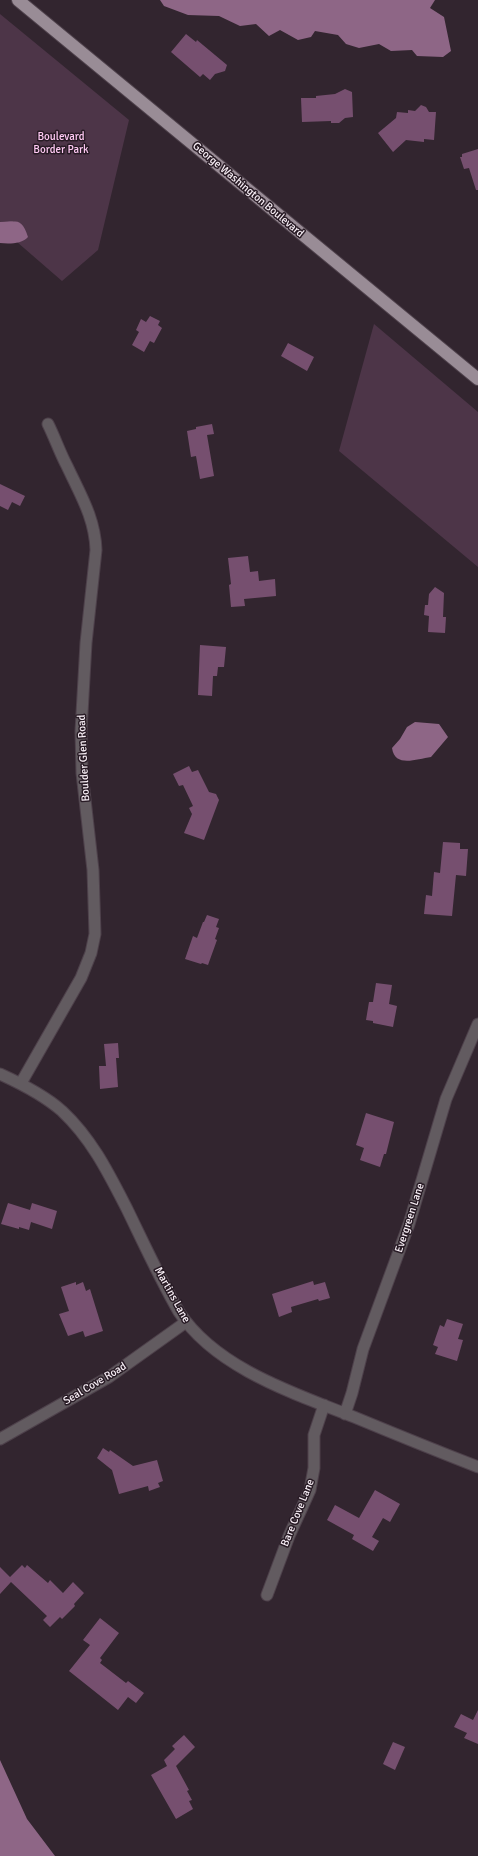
<!DOCTYPE html>
<html>
<head>
<meta charset="utf-8">
<style>
	body { margin:0 }
	canvas { display:block; background:#32252f }
</style>
</head>
<body>
<canvas width="478" height="1856"></canvas>
<script>
const ctx = document.querySelector('canvas').getContext('2d');
ctx.lineJoin = 'round';
function fillPath(path, color) {
  ctx.fillStyle = color;
  ctx.fill(path, 'evenodd');
}
function trace(path, color, width, dash) {
  ctx.strokeStyle = color;
  ctx.lineWidth = width;
  ctx.lineCap = dash ? 'butt' : 'round';
  ctx.setLineDash(dash || []);
  ctx.stroke(path);
}
function drawText(font, color, halo, rows, align = 'center') {
  ctx.font = font + ' Signika,sans-serif';
  ctx.lineWidth = 3;
  ctx.setLineDash([]);
  ctx.textBaseline = 'middle';
  ctx.strokeStyle = halo;
  ctx.fillStyle = color;
  for (const [text, x, y, turn = 0] of rows) {
    ctx.save();
    ctx.translate(x, y);
    ctx.rotate((+turn || 0) * Math.PI / 180);
    ctx.textAlign = isNaN(turn) ? turn : align;
    if (halo) ctx.strokeText(text, 0, 0);
    ctx.fillText(text, 0, 0);
    ctx.restore();
  }
}
fillPath(new Path2D(`
	M0 14 129 120 98 250 62 281 17 242 25 240 14 221 0 222Z
	M374 324 478 412V567L339 451Z`), '#4d3548');
fillPath(new Path2D(`
	M160 0H435L430 8 444 17 451 51 443 57 417 56 412 50 391 51 379 44 359 48 346 44 338 35 315 31 311 37 298 40 280 30 269 36 256 24 240 26 219 16 188 15 164 6Z
	M0 222C17 221 22 218 28 237 22 244 9 244 0 243Z
	M415 722 439 724 448 737 431 757C416 759 395 768 392 748L400 739 407 727Z
	M0 1760 27 1819 55 1856H0Z`), '#8e6686');
fillPath(new Path2D(`
	M186 34 196 42 197 40 227 65 225 71 215 74 210 80 203 74 200 77 171 52Z
	M345 89 352 92 353 117 345 118 339 123H331V121L302 122 301 98H316V96L335 94Z
	M421 105 426 107 429 112H436L434 140 424 139V142L406 140 393 152 378 133 396 118 397 112 408 113V110L415 111Z
	M478 149V190H476L469 168 464 169 460 157H462V154Z
	M150 316 160 321 158 325 162 328 154 343 150 341 144 352 132 345 139 332 136 330 141 319 146 322Z
	M288 343 314 357 307 371 281 356Z
	M212 424 214 434 207 435 214 476 200 479 196 456 191 457 187 431 196 429V427Z
	M0 484 25 496 20 506 12 502 8 510 0 506Z
	M248 556 250 572 258 571 259 581 275 579 276 596 244 599 245 606 231 607 229 585 231 584 228 558Z
	M435 587 444 593 443 617H446L445 633 428 632 429 616 424 615 425 605H428L429 594Z
	M200 645 226 647 224 667H218L217 676H213L212 696 198 695Z
	M189 766 192 772 198 770 209 792 216 794 219 800 204 840 184 833 192 814 189 808 193 806 183 785 179 786 173 774Z
	M443 842 460 843V849H468L466 876 456 875 452 916 424 914 426 895 432 896 434 872 440 873Z
	M207 915 219 919 216 927 219 928 215 939 217 940 208 965 202 963 201 964 185 959 193 936 197 938 203 922H204Z
	M376 983 392 985 389 1004 397 1006 393 1027 373 1023V1021L366 1020 369 1002H373Z
	M118 1043 119 1058H116L118 1087 100 1089 99 1066H106L104 1044Z
	M366 1113 394 1122 386 1154H384L380 1167 360 1160 364 1148 356 1145Z
	M8 1203 30 1210 32 1203 57 1211 52 1229 31 1222 29 1230 19 1227V1229L1 1224Z
	M313 1281 314 1285 325 1282 330 1298 319 1301 318 1299 291 1307 292 1312 279 1317 272 1294Z
	M76 1282V1285L83 1282 86 1291 90 1289 103 1331 85 1337 83 1331 68 1336 59 1314 69 1311 61 1287Z
	M447 1319 463 1324 458 1339 463 1340 457 1361 435 1354 438 1347 433 1345 440 1325 444 1327Z
	M103 1448 109 1452 110 1450 133 1466 157 1460 163 1481 158 1483 160 1487 149 1491 148 1486 119 1494 112 1470 97 1458Z
	M375 1490 400 1504 390 1522 383 1518 372 1537 379 1541 373 1551 352 1539 354 1535 327 1520 335 1505 359 1518Z
	M22 1565 25 1568 27 1565 48 1583 50 1580 63 1593 73 1582 84 1593 74 1604 75 1606 62 1619 60 1617 50 1627 43 1620 47 1616 11 1582 0 1594V1567L10 1577Z
	M100 1618 119 1633 100 1658 102 1660 100 1663 126 1683 128 1681 144 1693 136 1703 128 1697 118 1710 69 1671 90 1645 83 1640Z
	M478 1710V1744L464 1738 467 1733 454 1727 461 1714 473 1720Z
	M184 1735 195 1747 176 1766 189 1790 187 1791 192 1800 189 1801 193 1809 176 1819 151 1775 167 1766 164 1760 175 1749 172 1746Z
	M393 1742 405 1747 395 1770 383 1764Z`), '#764f6f');
const street = new Path2D(`
	M0 1074C22 1084 44 1095 62 1111 92 1139 109 1174 127 1209 144 1244 160 1279 179 1312 216 1368 293 1393 354 1417 395 1434 437 1451 478 1467
	M21 1083 81 978 91 953 95 934 93 870 82 773 81 731 86 643 96 550C95 518 80 494 67 466 60 453 55 438 48 424
	M345 1414 352 1393 363 1349 409 1224 446 1099 478 1024
	M0 1439 109 1377 186 1322
	M267 1595 289 1536 310 1490 314 1468V1435L324 1405`);
const primary = new Path2D(`
	M18 0 478 379`);
trace(street, '#4e414b', 13);
trace(primary, '#4e414b', 14);
trace(street, '#625b60', 11);
trace(primary, '#998c96', 12);
drawText('11px', '#ffcaf4', '#281b25', [
	["Boulevard",61,137],
	["Border Park",61,150]
]);
drawText('11px', '#f9f0f7', '#281b25', [
	["George Washington Boulevard",248,190,40],
	["Boulder Glen Road",84,758,-93],
	["Evergreen Lane",410,1218,-72],
	["Martins Lane",172,1295,61],
	["Seal Cove Road",95,1384,-31],
	["Bare Cove Lane",298,1513,-68]
]);
</script>
</body>
</html>
